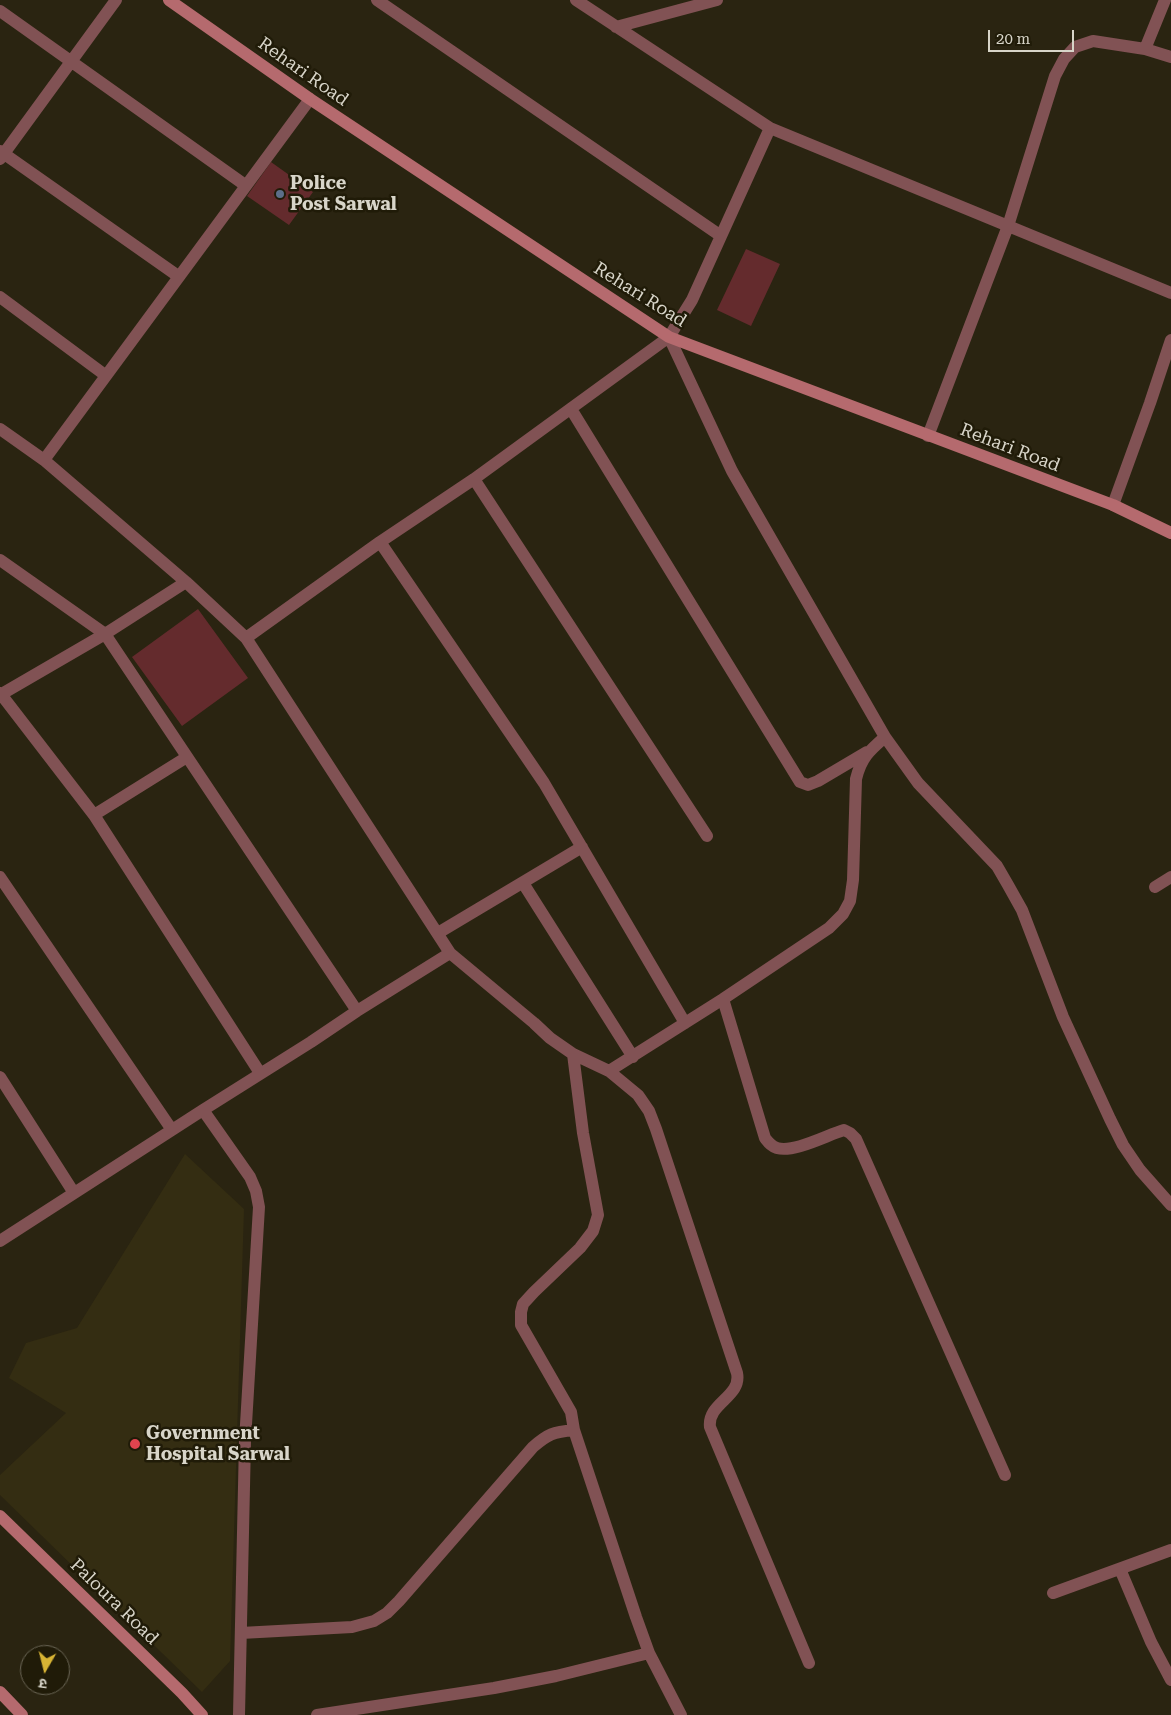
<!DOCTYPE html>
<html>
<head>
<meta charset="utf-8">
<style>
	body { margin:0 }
	#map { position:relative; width:1171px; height:1715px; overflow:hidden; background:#2a2411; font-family:"Roboto Serif","Noto Sans Devanagari",serif }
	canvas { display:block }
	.north { position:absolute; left:20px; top:1645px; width:50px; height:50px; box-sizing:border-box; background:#201b08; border:1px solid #6a6555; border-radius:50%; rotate:188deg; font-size:14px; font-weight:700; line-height:20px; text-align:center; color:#d8d5c9 }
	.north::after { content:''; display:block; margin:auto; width:18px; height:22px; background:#d8b434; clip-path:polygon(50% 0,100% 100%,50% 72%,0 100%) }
	.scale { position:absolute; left:988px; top:30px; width:86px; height:22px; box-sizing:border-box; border:2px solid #d8d5c9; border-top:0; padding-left:6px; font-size:15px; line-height:18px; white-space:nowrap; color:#d8d5c9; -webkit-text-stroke:4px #201b08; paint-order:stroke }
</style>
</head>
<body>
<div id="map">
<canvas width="1171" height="1715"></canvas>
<div class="north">उ</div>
<div class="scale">20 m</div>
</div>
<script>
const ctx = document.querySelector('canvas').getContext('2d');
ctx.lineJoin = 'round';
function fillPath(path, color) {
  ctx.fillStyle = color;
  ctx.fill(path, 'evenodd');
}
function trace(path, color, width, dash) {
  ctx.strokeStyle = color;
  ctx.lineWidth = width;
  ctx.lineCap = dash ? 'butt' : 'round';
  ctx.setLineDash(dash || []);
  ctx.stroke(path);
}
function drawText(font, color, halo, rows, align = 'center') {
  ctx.font = font + ' "Roboto Serif",serif';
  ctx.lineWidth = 5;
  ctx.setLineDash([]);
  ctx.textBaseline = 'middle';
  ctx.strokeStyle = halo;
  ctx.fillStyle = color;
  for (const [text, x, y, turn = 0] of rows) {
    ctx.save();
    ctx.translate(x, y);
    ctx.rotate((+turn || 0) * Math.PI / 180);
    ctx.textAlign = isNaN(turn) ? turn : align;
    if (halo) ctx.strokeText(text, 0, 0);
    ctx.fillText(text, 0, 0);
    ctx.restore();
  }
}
fillPath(new Path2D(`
	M185 1154 244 1209 230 1661 202 1692 0 1495V1475L66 1413 9 1378 26 1343 77 1328Z`), '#342d12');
fillPath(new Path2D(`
	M271 162 313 192 289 225 247 196Z
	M746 249 780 264 751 326 717 310Z
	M198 609 248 678 182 726 132 657Z`), '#642b2d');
trace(new Path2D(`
	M377 0 721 236
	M576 0 770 128 1171 293
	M0 11 245 185
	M616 27 717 0
	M1145 49 1165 0
	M0 151 178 276
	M0 159 116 0
	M0 297 105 375
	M669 337 732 471 885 737 918 783 997 866 1008 885 1022 910 1063 1017 1110 1119 1123 1145 1140 1170 1171 1205
	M571 409 800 782 808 785 818 781 867 752
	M0 429 44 460 186 582 246 638 450 953 534 1023 550 1038 573 1054 609 1071 638 1095 649 1111 656 1129 737 1373C742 1397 707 1403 710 1427L809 1663
	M928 436 1008 226 1055 76 1064 59 1075 47 1093 41 1145 49 1171 57
	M44 460 310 99
	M474 479 707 836
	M1113 505 1150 403 1171 340
	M380 542 544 783 685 1023
	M0 560 105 634 357 1011
	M246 638 380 542 474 479 669 337 692 300 770 128
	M0 693 94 815 260 1073
	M0 695 105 634 186 582
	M94 815 187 757
	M0 877 172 1130
	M523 883 633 1057
	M1155 887 1171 877
	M438 933 582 847
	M723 999 765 1138C769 1143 771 1146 777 1148 794 1153 827 1135 844 1130L850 1133 856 1139 1005 1475
	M573 1054 583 1133 598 1215 593 1231 580 1248 534 1292 523 1304 521 1312V1325L571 1412 574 1430 636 1617 649 1653 681 1715
	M609 1071 723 999 829 928 843 914 850 901 853 880 856 779C861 758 869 751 885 737
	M0 1077 74 1193
	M203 1110 250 1177 256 1191 259 1207 245 1441 239 1715
	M0 1241 203 1110 311 1042 357 1011 450 953
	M1120 1569 1151 1642 1171 1680
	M1053 1593 1171 1550
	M241 1633 352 1627 374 1621 387 1613 399 1601 533 1447C548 1434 553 1432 574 1430
	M317 1715 494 1688 556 1676 649 1653`), '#815254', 12);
trace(new Path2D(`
	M169 0 310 99 669 337 1113 505 1171 533
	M0 1516 182 1693 202 1715
	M0 1692 22 1715`), '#b56a6e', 12);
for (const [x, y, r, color] of [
	[280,194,5,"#5c6f8a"],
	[135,1444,6,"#e0444e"]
]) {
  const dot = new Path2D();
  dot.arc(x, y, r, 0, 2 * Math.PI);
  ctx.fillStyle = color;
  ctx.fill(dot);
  trace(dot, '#201b08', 2);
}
drawText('18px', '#d8d5c9', '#201b08', [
	["Rehari Road",303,72,35],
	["Rehari Road",640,295,32],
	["Rehari Road",1010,448,21],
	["Paloura Road",114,1602,44]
]);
drawText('bold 18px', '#d8d5c9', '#201b08', [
	["Police",290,184],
	["Post Sarwal",290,205],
	["Government",146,1434],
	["Hospital Sarwal",146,1455]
], 'left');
</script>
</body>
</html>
